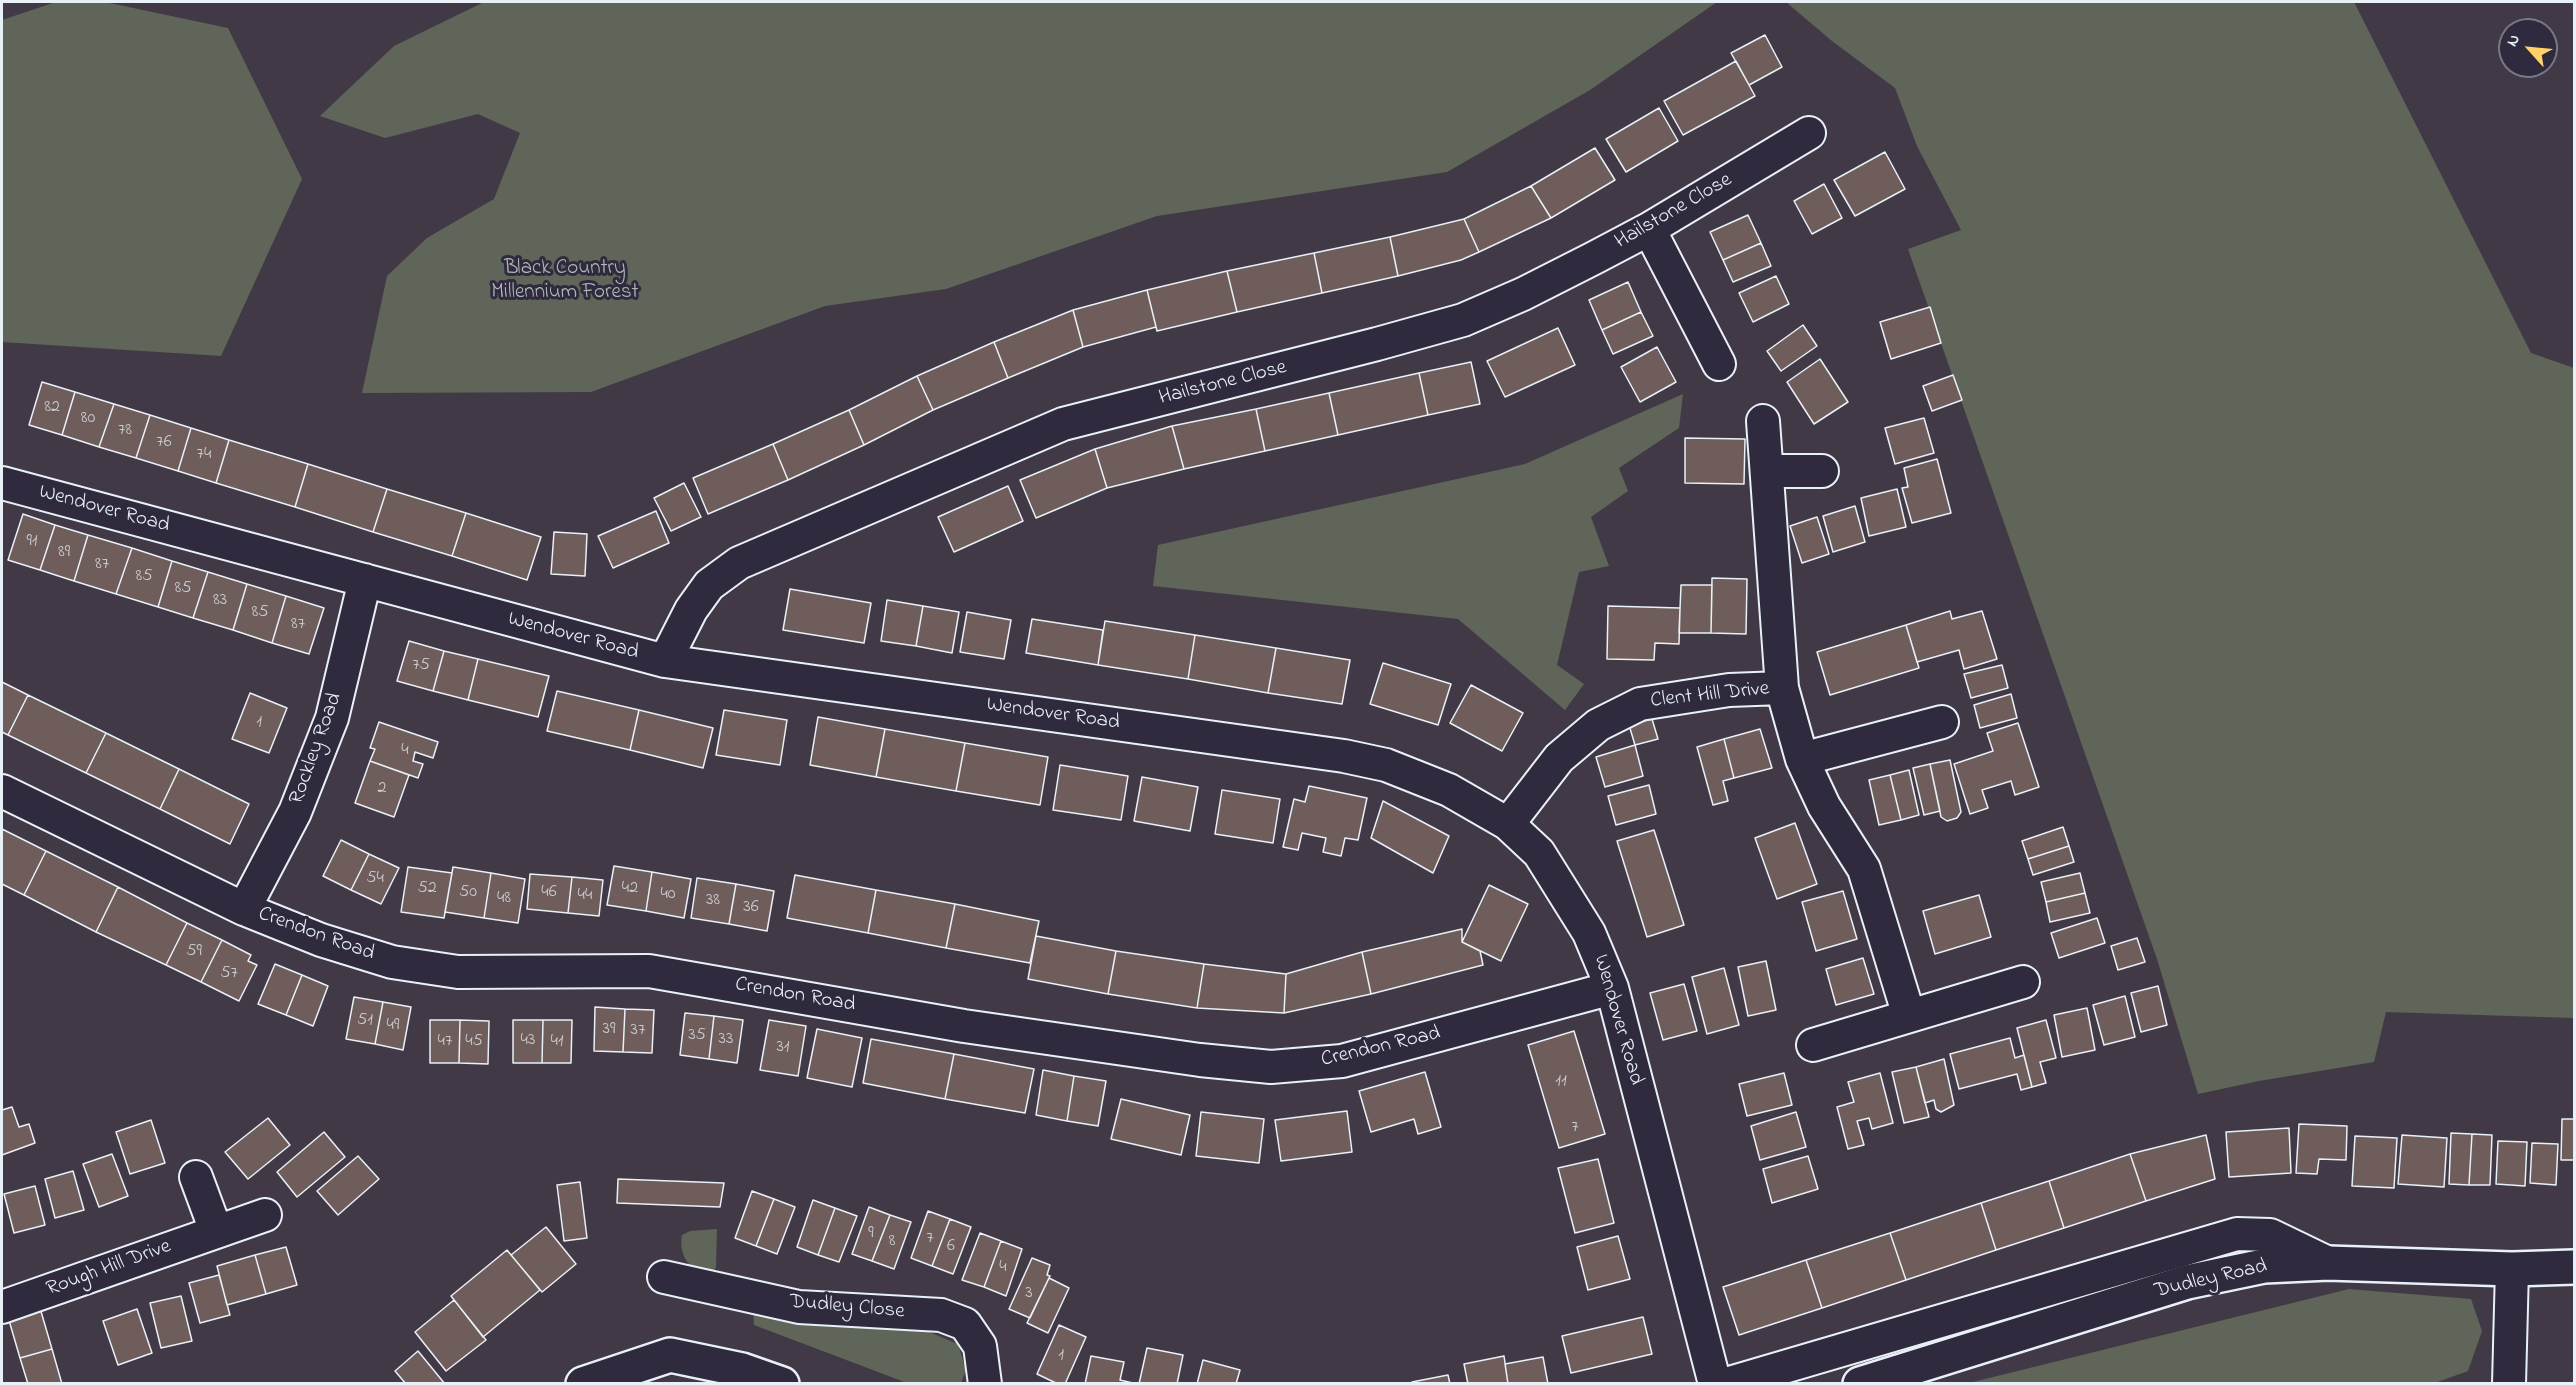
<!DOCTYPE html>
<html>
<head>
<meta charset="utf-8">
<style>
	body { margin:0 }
	#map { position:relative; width:2576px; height:1385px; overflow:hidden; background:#423946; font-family:"Indie Flower",sans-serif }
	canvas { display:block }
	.frame { position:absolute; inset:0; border:3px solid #e8f1f8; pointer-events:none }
	.north { position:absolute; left:2498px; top:18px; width:60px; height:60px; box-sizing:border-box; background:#2f2a3d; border:2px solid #797a88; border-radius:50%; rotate:297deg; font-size:16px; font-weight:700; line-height:24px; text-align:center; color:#e8f1f8 }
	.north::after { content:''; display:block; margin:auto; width:21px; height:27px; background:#ffd166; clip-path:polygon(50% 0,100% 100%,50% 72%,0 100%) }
</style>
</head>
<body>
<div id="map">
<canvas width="2576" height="1385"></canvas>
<div class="frame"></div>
<div class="north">N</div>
</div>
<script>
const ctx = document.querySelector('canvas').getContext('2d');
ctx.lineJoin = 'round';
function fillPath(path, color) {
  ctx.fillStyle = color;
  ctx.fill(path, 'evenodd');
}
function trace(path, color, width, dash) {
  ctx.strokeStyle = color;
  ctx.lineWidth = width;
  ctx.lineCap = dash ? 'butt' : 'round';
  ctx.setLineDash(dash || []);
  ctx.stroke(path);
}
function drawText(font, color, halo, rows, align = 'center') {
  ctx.font = font + ' "Indie Flower",sans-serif';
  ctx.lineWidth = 6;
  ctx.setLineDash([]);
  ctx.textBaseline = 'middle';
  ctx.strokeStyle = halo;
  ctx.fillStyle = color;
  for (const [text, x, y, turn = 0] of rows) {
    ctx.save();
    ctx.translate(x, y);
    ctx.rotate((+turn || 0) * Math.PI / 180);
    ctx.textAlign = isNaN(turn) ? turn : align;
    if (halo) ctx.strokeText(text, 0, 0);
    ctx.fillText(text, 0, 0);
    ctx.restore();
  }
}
fillPath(new Path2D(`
	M56 2H105L228 28 302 179 221 356 2 342V20Z
	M484 2H1717L1590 90 1447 172 1157 216 946 289 825 306 591 392 362 393 387 276 427 238 494 199 520 133 478 114 385 138 320 116 394 46Z
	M1786 2H2354L2531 353 2574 368V1018L2386 1012 2374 1062 2259 1081 2198 1094 2157 959 1908 249 1961 230 1917 146 1895 88 1832 41Z
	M1683 394 1679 428 1619 468 1628 491 1591 517 1609 566 1579 572 1557 665 1584 684 1565 710 1458 619 1153 586 1158 545 1525 464Z
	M717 1229 716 1267 712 1275C690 1273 678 1255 682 1235L690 1231Z
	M2349 1289 2471 1299 2482 1331 2468 1371 2432 1384 1969 1383Z
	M753 1312 929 1332 958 1344 966 1370 961 1383H907L754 1325Z`), '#5f6659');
const building = new Path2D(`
	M1765 35 1782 67 1749 85 1731 53Z
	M1736 61 1755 96 1683 135 1664 101Z
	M1659 108 1678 141 1626 172 1606 139Z
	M1595 148 1615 180 1551 218 1531 186Z
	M1885 152 1905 189 1855 216 1834 180Z
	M1824 184 1842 218 1812 234 1794 201Z
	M1531 186 1551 218 1479 252 1464 219Z
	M1748 215 1761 243 1723 260 1710 232Z
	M1464 219 1479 252 1461 260 1398 276 1390 237Z
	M1390 237 1398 276 1322 293 1314 253Z
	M1761 243 1771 266 1733 282 1723 260Z
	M1314 253 1322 293 1237 312 1227 271Z
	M1227 271 1237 312 1157 331 1147 290Z
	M1776 276 1789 304 1753 322 1739 293Z
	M1628 282 1641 312 1602 330 1589 300Z
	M1147 290 1156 327 1083 347 1073 310Z
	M1930 307 1941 343 1891 359 1880 322Z
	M1073 310 1083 347 1008 378 994 342Z
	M1641 312 1653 336 1613 354 1602 330Z
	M1803 325 1817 346 1781 371 1767 351Z
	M1558 328 1575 365 1505 397 1487 361Z
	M994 342 1008 378 933 410 917 376Z
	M1657 347 1676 382 1640 402 1621 367Z
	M1820 359 1848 402 1814 424 1787 382Z
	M1471 362 1480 404 1428 415 1419 373Z
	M1419 373 1428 415 1338 435 1329 393Z
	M1953 375 1962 400 1932 411 1923 386Z
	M917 376 933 410 864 445 849 410Z
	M42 382 75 392 62 435 29 425Z
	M75 392 114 404 99 447 62 435Z
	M1329 393 1338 435 1265 451 1256 409Z
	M114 404 150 415 136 458 99 447Z
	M1256 409 1265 451 1184 469 1172 426Z
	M849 410 864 445 788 480 773 444Z
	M150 415 191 428 178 471 136 458Z
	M1924 418 1934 453 1895 464 1885 428Z
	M1172 426 1184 469 1107 488 1095 449Z
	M191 428 229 440 216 483 178 471Z
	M1685 438 1745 439 1744 484 1685 483Z
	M229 440 308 464 295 507 216 483Z
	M773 444 788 480 708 514 693 478Z
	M1095 449 1107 488 1036 518 1020 480Z
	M1937 459 1951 513 1912 523 1902 488 1908 487 1904 468Z
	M308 464 387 489 373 532 295 507Z
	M684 483 701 517 671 531 654 498Z
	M1008 486 1023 521 954 552 938 517Z
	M387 489 466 513 452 556 373 532Z
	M1897 489 1906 527 1869 536 1861 498Z
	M1855 506 1865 542 1833 552 1823 516Z
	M656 511 669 543 613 568 598 536Z
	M466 513 541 537 527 580 452 556Z
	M23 514 55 525 40 570 8 560Z
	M1817 517 1829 554 1802 563 1790 526Z
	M55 525 88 535 74 581 40 570Z
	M554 532 587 534 585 576 551 574Z
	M88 535 132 548 116 594 74 581Z
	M132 548 172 561 158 607 116 594Z
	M172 561 208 572 193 618 158 607Z
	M208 572 247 584 233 630 193 618Z
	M1712 578 1747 579 1746 634 1711 633Z
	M247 584 286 596 272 643 233 630Z
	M1681 585H1712L1711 633H1679Z
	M790 589 871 603 864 643 783 630Z
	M286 596 324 608 309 654 272 643Z
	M887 600 923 606 916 646 881 641Z
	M923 606 959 612 952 653 916 646Z
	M1608 606 1680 608 1679 644 1655 643 1654 660 1607 659Z
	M1950 611 1952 619 1982 611 1997 659 1964 669 1959 650 1917 662 1906 625Z
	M967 612 1011 620 1004 659 960 652Z
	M1032 619 1103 630 1098 665 1026 653Z
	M1105 621 1195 635 1188 679 1098 665Z
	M1906 625 1919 668 1830 695 1817 652Z
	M1195 635 1276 648 1268 693 1188 679Z
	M409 641 444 651 433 691 397 681Z
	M1276 648 1350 660 1342 704 1268 693Z
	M444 651 478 659 468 700 433 691Z
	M478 659 549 676 538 717 468 700Z
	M1383 663 1451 684 1438 725 1370 704Z
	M2002 665 2008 688 1971 698 1964 674Z
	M2 682 28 695 8 735 2 732Z
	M1471 685 1523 713 1502 751 1450 723Z
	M557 691 639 710 630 750 547 731Z
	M250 693 287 708 269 753 232 739Z
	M2011 694 2017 718 1980 728 1974 705Z
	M28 695 106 733 86 773 8 735Z
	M639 710 713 728 703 768 630 750Z
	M724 710 787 720 780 765 716 755Z
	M818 717 885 729 876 777 810 765Z
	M1652 719 1658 739 1635 745 1629 725Z
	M379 722 438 742 433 758 415 752 413 761 423 764 418 778 370 761 375 749 370 748Z
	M2018 723 2039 787 2015 795 2011 781 1982 790 1988 808 1970 814 1954 764 1993 751 1987 733Z
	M885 729 965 743 956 791 876 777Z
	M1760 729 1772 768 1734 778 1724 739Z
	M106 733 179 769 160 809 86 773Z
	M1724 739 1734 778 1723 781 1728 801 1713 805 1697 747Z
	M965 743 1048 757 1040 805 956 791Z
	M1635 745 1643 776 1605 787 1596 757Z
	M1950 760 1961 812 1957 818 1947 821 1941 817 1930 764Z
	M370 761 409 775 394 817 355 803Z
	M1930 764 1940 811 1924 815 1913 768Z
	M1060 765 1128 776 1121 820 1053 810Z
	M179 769 249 804 230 844 160 809Z
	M1909 770 1919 815 1901 820 1890 775Z
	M1890 775 1901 820 1879 825 1869 780Z
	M1142 777 1198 787 1190 831 1134 821Z
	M1649 785 1656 814 1616 825 1608 796Z
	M1309 786 1367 798 1358 840 1345 838 1341 856 1323 852 1326 838 1302 833 1298 850 1283 847 1294 799 1305 802Z
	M1222 790 1280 799 1273 843 1215 834Z
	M1383 801 1449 836 1433 873 1371 838Z
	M1795 823 1817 884 1777 899 1755 838Z
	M2063 827 2069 846 2028 859 2022 841Z
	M2 829 46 851 24 895 2 884Z
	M1654 830 1684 925 1647 937 1617 841Z
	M341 840 369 854 351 890 323 876Z
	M2069 846 2074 862 2033 875 2028 859Z
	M46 851 118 887 96 932 24 895Z
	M369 854 399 868 381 904 351 890Z
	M614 866 652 872 646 911 607 905Z
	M408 867 452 873 444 918 401 912Z
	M453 867 491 873 484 918 445 912Z
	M652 872 691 879 684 918 646 911Z
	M491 873 525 879 518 923 484 918Z
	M2080 873 2085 893 2046 902 2041 882Z
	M530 874 572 877 568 913 527 909Z
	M795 875 876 890 868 933 787 918Z
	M572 877 603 880 599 916 568 913Z
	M697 878 736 884 729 924 691 918Z
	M736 884 774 891 767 931 729 924Z
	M1489 885 1528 904 1501 961 1462 942Z
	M118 887 187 923 166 965 96 932Z
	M876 890 955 904 946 948 868 933Z
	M1843 891 1857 939 1816 951 1802 902Z
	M2085 893 2090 913 2050 922 2046 902Z
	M1979 895 1991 937 1935 954 1923 911Z
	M955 904 1039 921 1030 963 946 948Z
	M2097 918 2105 943 2059 958 2051 933Z
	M187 923 222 940 201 982 166 965Z
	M1462 929V942L1480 951 1483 965 1371 994 1362 952Z
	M1036 936 1116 951 1108 994 1028 979Z
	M2137 938 2145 962 2118 970 2111 946Z
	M222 940 251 955 248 961 257 965 239 1001 201 982Z
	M1116 951 1204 964 1197 1008 1108 994Z
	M1362 952 1371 994 1284 1013 1286 974Z
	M1863 958 1874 994 1836 1005 1826 969Z
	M1766 961 1776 1010 1748 1016 1738 967Z
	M275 964 302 975 286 1015 258 1004Z
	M1204 964 1286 974 1284 1013 1197 1008Z
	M1724 968 1739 1025 1707 1034 1692 977Z
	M302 975 328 986 313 1026 286 1015Z
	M1684 984 1697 1031 1663 1040 1650 993Z
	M2158 986 2167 1025 2141 1032 2131 993Z
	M2125 996 2135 1037 2104 1045 2093 1005Z
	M354 997 383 1002 375 1044 346 1039Z
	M383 1002 411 1007 403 1050 375 1044Z
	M595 1007 625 1009 623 1052 594 1051Z
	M2087 1008 2095 1050 2062 1057 2054 1015Z
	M625 1009 654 1010 652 1053 623 1052Z
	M685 1013 714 1016 709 1059 680 1055Z
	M714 1016 743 1020 737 1063 709 1059Z
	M430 1020H460L459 1063H430Z
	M460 1020 489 1021 488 1064 459 1063Z
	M513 1020H543L542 1063H513Z
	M543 1020H572L571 1063H542Z
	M769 1020 806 1026 798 1076 760 1070Z
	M2046 1020 2056 1058 2040 1062 2046 1083 2032 1087 2017 1028Z
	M817 1029 862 1038 852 1087 807 1078Z
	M1574 1031 1605 1134 1559 1148 1528 1045Z
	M2010 1038 2015 1058 2024 1055 2032 1087 2021 1090 2017 1074 1959 1089 1950 1054Z
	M871 1039 954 1054 945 1099 863 1083Z
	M954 1054 1034 1069 1025 1113 945 1099Z
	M1944 1059 1954 1105 1941 1112 1936 1109 1934 1100 1925 1103 1916 1067Z
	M1916 1067 1929 1117 1904 1123 1892 1072Z
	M1043 1070 1074 1076 1067 1121 1036 1115Z
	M1425 1072 1441 1127 1418 1134 1414 1119 1371 1132 1359 1091Z
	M1784 1073 1792 1105 1747 1116 1739 1084Z
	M1880 1073 1893 1123 1872 1129 1869 1118 1857 1121 1864 1145 1848 1149 1837 1107 1854 1102 1848 1082Z
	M1074 1076 1106 1081 1098 1126 1067 1121Z
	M1121 1099 1190 1115 1181 1155 1111 1139Z
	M12 1107 19 1127 29 1124 35 1143 2 1155V1110Z
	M1347 1111 1352 1152 1281 1161 1275 1120Z
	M1201 1112 1264 1119 1259 1163 1196 1156Z
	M1796 1112 1806 1147 1760 1160 1751 1126Z
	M268 1118 290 1145 248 1179 225 1152Z
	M2562 1119H2574V1160H2561Z
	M151 1120 165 1163 130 1174 116 1132Z
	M2299 1124 2347 1126 2346 1160 2319 1159 2317 1174 2296 1173Z
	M2289 1128 2291 1173 2229 1177 2226 1132Z
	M324 1132 345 1157 297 1197 277 1172Z
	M2451 1133 2472 1134 2469 1185 2449 1184Z
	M2472 1134 2492 1135 2490 1185H2469Z
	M2206 1135 2215 1179 2146 1201 2130 1154Z
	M2402 1135 2447 1138 2444 1187 2398 1184Z
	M2355 1136 2397 1138 2394 1188 2352 1186Z
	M2498 1141 2527 1142 2525 1186 2496 1184Z
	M2532 1143 2558 1144 2556 1185 2530 1183Z
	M112 1154 128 1196 99 1207 83 1164Z
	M2130 1154 2146 1201 2064 1228 2049 1181Z
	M358 1156 379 1179 338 1215 317 1191Z
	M1808 1156 1818 1189 1772 1203 1763 1169Z
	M1598 1159 1614 1223 1575 1233 1558 1168Z
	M73 1171 84 1210 55 1218 45 1179Z
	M618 1179 724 1183 720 1207 617 1203Z
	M2049 1181 2064 1228 1996 1250 1981 1203Z
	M580 1182 587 1238 564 1241 557 1185Z
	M35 1186 45 1225 14 1233 4 1194Z
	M752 1191 774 1199 756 1246 735 1238Z
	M774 1199 795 1207 777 1254 756 1246Z
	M813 1200 835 1208 818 1255 797 1247Z
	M1981 1203 1996 1250 1906 1280 1890 1233Z
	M869 1207 890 1215 872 1261 852 1254Z
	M835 1208 857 1216 839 1262 818 1255Z
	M928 1211 950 1219 932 1266 911 1258Z
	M890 1215 911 1222 894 1269 872 1261Z
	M950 1219 971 1227 953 1274 932 1266Z
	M546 1227 576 1264 542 1292 511 1255Z
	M980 1233 1001 1241 984 1287 962 1280Z
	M1890 1233 1906 1280 1822 1308 1806 1260Z
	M1618 1236 1630 1279 1588 1290 1577 1247Z
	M1001 1241 1022 1249 1006 1296 984 1287Z
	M286 1247 297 1285 266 1294 255 1255Z
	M507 1250 540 1290 483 1337 451 1296Z
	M255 1255 266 1294 227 1305 217 1266Z
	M1032 1258 1050 1265 1047 1275 1050 1276 1030 1318 1009 1309Z
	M1806 1260 1822 1308 1739 1335 1723 1287Z
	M219 1275 230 1315 200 1323 189 1283Z
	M1049 1278 1069 1288 1048 1333 1027 1323Z
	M181 1296 192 1341 161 1348 150 1303Z
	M454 1300 486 1340 446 1371 415 1332Z
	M40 1308 52 1349 20 1358 8 1317Z
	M137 1309 152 1353 118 1365 103 1321Z
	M1643 1317 1652 1354 1571 1373 1562 1336Z
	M1059 1325 1086 1337 1065 1384H1058L1037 1374Z
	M1147 1348 1183 1355 1177 1384H1139Z
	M52 1349 62 1384H28L20 1358Z
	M418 1351 445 1384H406L395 1371Z
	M1091 1356 1124 1362 1120 1380 1137 1384H1085Z
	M1504 1356 1508 1384H1468L1464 1364Z
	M1543 1357 1548 1384H1508L1505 1364Z
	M1203 1360 1240 1370 1236 1384H1197Z
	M1448 1375 1450 1384H1412V1382Z`);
fillPath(building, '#6e5d5b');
trace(building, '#e8f1f8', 1.5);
const minor = new Path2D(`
	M1649 229 1719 364
	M1763 421 1782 688
	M1767 471H1822
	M2 483 665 661 1344 756 1386 765 1449 790 1508 824 1539 853 1589 933 1612 988 1715 1384
	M665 661 691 610 709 585 739 563 1063 424 1377 344 1463 320 1523 294 1594 258 1649 229 1809 133
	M1802 759 1942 722
	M2 791 244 909 321 940 392 962 458 972 649 971 964 1026 1200 1060 1271 1067 1342 1061 1612 988
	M1508 824 1559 758 1598 725 1640 704 1729 690 1782 688 1802 759 1824 806 1864 869 1909 1016
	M244 909 295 812 332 718 365 580
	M1813 1045 2023 982
	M196 1177 216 1231
	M664 1277 799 1307 941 1315 965 1324 980 1346 985 1384
	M2 1307 265 1215
	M1726 1384 2237 1234 2270 1235 2328 1263
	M2509 1384 2512 1269`);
const major = new Path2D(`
	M583 1384 670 1355 742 1370 782 1384
	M1860 1384 2187 1282 2264 1266 2328 1263 2512 1269 2574 1267`);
trace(minor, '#e8f1f8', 36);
trace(major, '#e8f1f8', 38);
trace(minor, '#2f2a3d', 32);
trace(major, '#2f2a3d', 33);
drawText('18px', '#caccd1', null, [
	["82",52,408],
	["80",88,419],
	["78",125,431],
	["76",164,443],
	["74",204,455],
	["91",32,542],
	["89",64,553],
	["87",102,565],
	["85",144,577],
	["85",183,589],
	["83",220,601],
	["85",260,613],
	["87",298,625],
	["75",421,666],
	["1",259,723],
	["4",405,751],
	["2",382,789],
	["54",375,879],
	["52",427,889],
	["42",630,889],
	["50",468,893],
	["46",549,893],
	["40",668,895],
	["44",585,896],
	["48",504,899],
	["38",713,901],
	["36",751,908],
	["59",194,952],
	["57",229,974],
	["51",365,1021],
	["49",393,1026],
	["39",609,1030],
	["37",638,1031],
	["35",697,1036],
	["33",726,1040],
	["43",528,1041],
	["47",445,1042],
	["45",474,1042],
	["41",557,1042],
	["31",783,1048],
	["11",1561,1082],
	["7",1575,1128],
	["9",871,1234],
	["7",930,1239],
	["8",892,1242],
	["6",951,1247],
	["4",1003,1268],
	["3",1029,1294],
	["1",1061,1356]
]);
drawText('21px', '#e8f1f8', '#2f2a3d', [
	["Hailstone Close",1674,212,-30],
	["Hailstone Close",1223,384,-14],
	["Wendover Road",104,510,15],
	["Wendover Road",573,637,15],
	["Clent Hill Drive",1710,696,-6],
	["Wendover Road",1053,715,8],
	["Rockley Road",317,749,-70],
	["Crendon Road",316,935,20],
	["Crendon Road",795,996,10],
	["Wendover Road",1617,1020,74],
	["Crendon Road",1381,1048,-13],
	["Rough Hill Drive",109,1269,-20],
	["Dudley Road",2211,1280,-13],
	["Dudley Close",847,1308,5]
]);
drawText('21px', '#b1b9b8', '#2f2a3d', [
	["Black Country",565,270],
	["Millennium Forest",565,294]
]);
</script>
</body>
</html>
